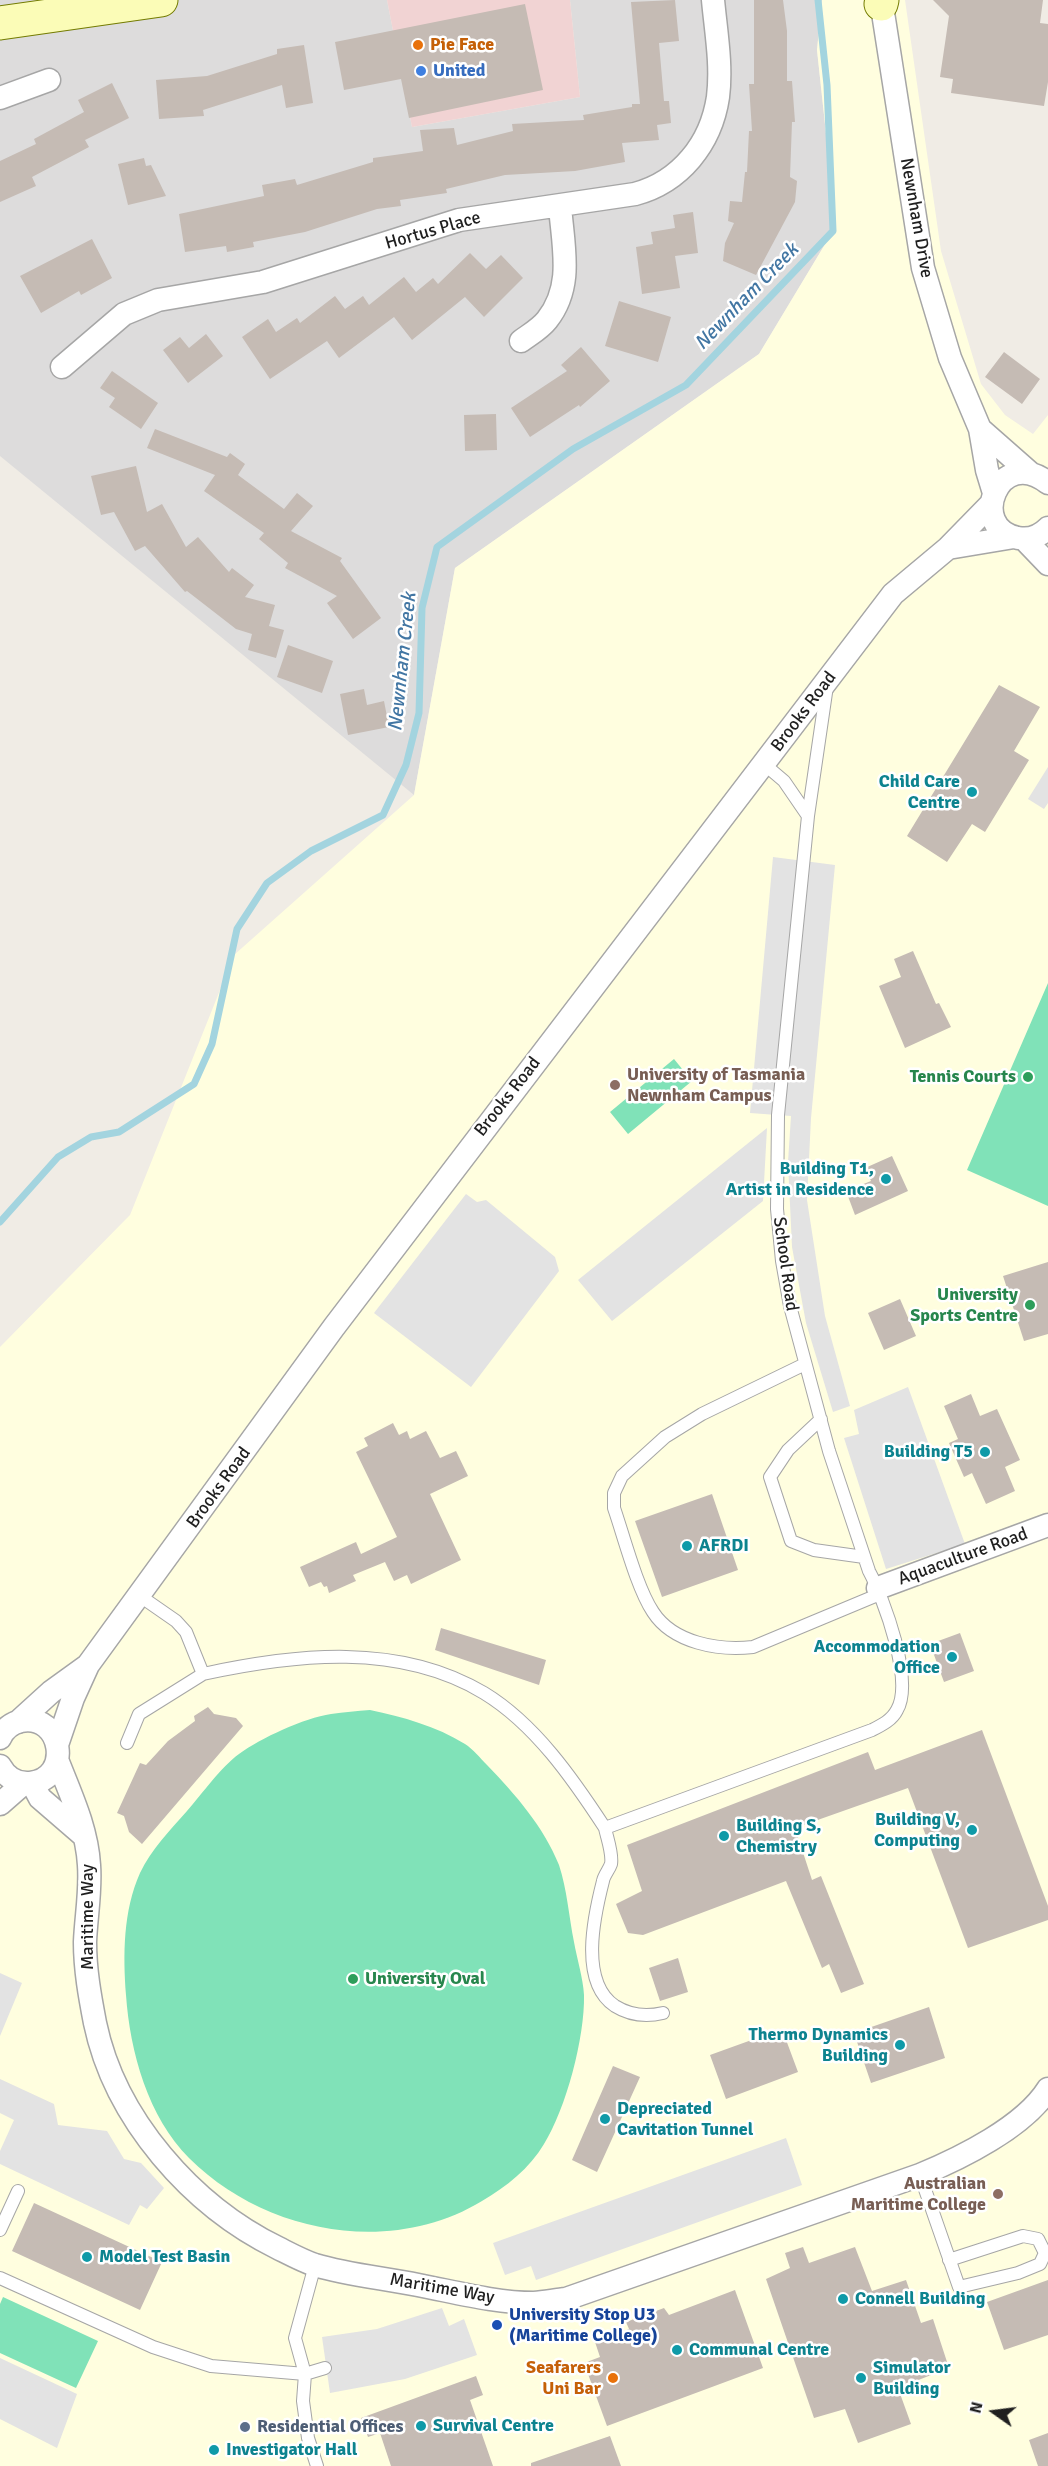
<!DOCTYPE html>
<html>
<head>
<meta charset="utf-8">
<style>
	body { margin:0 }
	#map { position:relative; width:1048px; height:2466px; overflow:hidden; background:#f0ece5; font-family:Signika,sans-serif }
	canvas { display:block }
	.north { position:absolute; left:964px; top:2382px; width:60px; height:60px; -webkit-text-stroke:4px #fff; paint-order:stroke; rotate:284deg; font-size:16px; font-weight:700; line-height:24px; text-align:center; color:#1f1f1f }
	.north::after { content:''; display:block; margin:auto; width:21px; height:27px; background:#1f1f1f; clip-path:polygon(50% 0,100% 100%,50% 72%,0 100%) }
</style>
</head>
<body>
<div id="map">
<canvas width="1048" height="2466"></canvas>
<div class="north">N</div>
</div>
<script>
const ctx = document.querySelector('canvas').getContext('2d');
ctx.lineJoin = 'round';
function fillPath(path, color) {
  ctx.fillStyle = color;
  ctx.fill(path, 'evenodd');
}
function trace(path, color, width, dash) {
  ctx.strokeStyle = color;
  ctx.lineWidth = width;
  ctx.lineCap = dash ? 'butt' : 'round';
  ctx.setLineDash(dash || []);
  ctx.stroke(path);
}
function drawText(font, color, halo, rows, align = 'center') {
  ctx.font = font + ' Signika,sans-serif';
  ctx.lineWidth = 5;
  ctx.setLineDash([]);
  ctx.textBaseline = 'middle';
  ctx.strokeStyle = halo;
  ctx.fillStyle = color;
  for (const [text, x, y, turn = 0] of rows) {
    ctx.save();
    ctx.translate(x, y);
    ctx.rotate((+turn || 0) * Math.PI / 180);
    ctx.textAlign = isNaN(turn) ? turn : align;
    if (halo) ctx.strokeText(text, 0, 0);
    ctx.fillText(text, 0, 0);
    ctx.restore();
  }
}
fillPath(new Path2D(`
	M0 0H387L412 127 580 97 570 0H822L817 50 836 226 759 354 455 568 414 795 0 456Z`), '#dddcdc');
fillPath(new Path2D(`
	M387 0H570L580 97 412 127Z`), '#f1d3d3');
fillPath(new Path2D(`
	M822 0H905L941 251 981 384 1005 415 1033 434 1048 415V2466H0V1347L130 1215 234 955 414 795 455 568 759 354 836 226 817 50Z`), '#fffedf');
fillPath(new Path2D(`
	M1048 983V1206L967 1170Z
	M674 1059 692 1081 628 1134 610 1112Z
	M370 1710C403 1717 436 1726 465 1744 473 1749 480 1758 487 1765 515 1794 544 1827 559 1865 567 1889 569 1917 574 1942 577 1959 583 1978 584 1995 585 2037 566 2109 544 2144 530 2168 506 2187 482 2201 390 2257 264 2233 189 2158 148 2117 130 2052 126 1995 123 1955 123 1911 140 1873 151 1850 170 1830 187 1811 202 1794 221 1767 239 1754 261 1738 304 1718 331 1714 344 1712 357 1711 370 1710Z
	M3 2297 98 2341 76 2388 0 2353V2304Z`), '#80e2b8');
fillPath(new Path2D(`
	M1048 767V803L1044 809 1028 799Z
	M773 857 835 865 811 1118 807 1200 825 1316 850 1406 833 1412 806 1323 792 1247 788 1162 791 1116 750 1113Z
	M767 1128 763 1201 612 1321 578 1280Z
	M466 1194 477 1202 486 1200 555 1257 559 1271 471 1387 374 1313Z
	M908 1387 965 1544 886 1569 844 1438 859 1434 854 1410Z
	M0 1973 22 1983 0 2036Z
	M0 2079 54 2104 58 2125 107 2131 124 2159 141 2163 164 2188 147 2209 140 2205 129 2225 0 2164V2151L14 2120 0 2113Z
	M786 2138 802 2185 536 2280 531 2266 505 2275 493 2243Z
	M442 2308 449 2326 464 2319 477 2355 405 2379 330 2393 322 2337 377 2329Z
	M0 2358 77 2394 57 2448 0 2419Z`), '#e3e3e3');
trace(new Path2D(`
	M0 1222 58 1157 91 1137 119 1132 194 1084 212 1044 237 929 267 883 311 851 383 815 406 765 419 713 422 608 437 547 573 449 686 385 833 231 827 85 818 0`), '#a3d4df', 7);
fillPath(new Path2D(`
	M675 0 679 41 659 43 664 101H669L671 123 657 125 659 140 622 143 625 162 575 171 505 175 446 189 447 193 400 200 401 206 377 209 305 232 253 242 254 247 227 252 226 246 185 252 179 214 264 196 262 185 295 179 297 185 373 162V158L423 151 420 130 454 128 457 145 513 131 512 124 584 120 583 115 632 107V104H640L631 2Z
	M754 0H783L787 31V81H792L795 122H792L790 177 797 181 795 202 756 275 723 261 725 243 734 223 728 221 730 201 742 202 745 172H747L749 131H752L749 84H754Z
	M933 0H1043L1040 23 1048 24V82L1044 106 951 93 953 79 940 77 949 16Z
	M525 4 543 90 409 118 401 79 344 90 335 42Z
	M304 45 313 103 286 108 282 85 203 110 204 116 159 119 156 80 207 76 277 54V49Z
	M112 83 129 118 85 140 89 147 32 177 36 186 0 202V161L36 144 34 139 84 112 78 100Z
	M144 158 146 166 151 165 166 196 128 205 118 164Z
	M693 212 698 253 675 256 680 288 642 294 636 247 653 244 651 232 675 228 673 215Z
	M92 239 112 278 81 295 79 291 41 313 20 276Z
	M470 253 486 269 501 255 523 278 484 317 465 297 412 340 394 317 339 358 327 341 270 379 242 337 268 319 276 332 297 318 300 323 335 296 345 309 363 296 369 305 404 277 416 292 433 278 438 284Z
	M619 301 671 317 658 362 605 346Z
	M206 334 223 356 188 383 163 350 180 337 189 348Z
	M581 347 610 381 580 407 579 405 530 437 511 408 567 371 561 365Z
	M1004 352 1040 379 1022 404 985 377Z
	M112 371 158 403 141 429 109 407 115 398 100 388Z
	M496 414 497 450 465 451 464 415Z
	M155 429 227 457 230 453 245 464 238 475 284 509 297 493 313 506 291 531 342 558 340 561 381 618 353 639 327 603 337 596 285 568 288 563 259 539 264 533 204 491 215 475 147 448Z
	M136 466 147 512 162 504 186 547 198 537 229 572 232 568 254 585 245 597 275 605 269 626 284 630 276 658 248 650 252 634 236 629 187 591 185 592 145 546 135 551 114 512 101 515 91 476Z
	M288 645 333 661 322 693 277 677Z
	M999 685 1040 707 1014 751 1029 760 985 832 972 824 947 862 907 836Z
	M364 689 367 705 384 701 389 727 348 735 340 694Z
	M913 951 936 1004 939 1003 951 1027 905 1048 879 986 901 977 894 959Z
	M892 1156 908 1191 855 1215 846 1191 871 1181 865 1168Z
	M1048 1262V1334L1024 1341 1003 1276Z
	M900 1299 916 1336 884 1350 868 1313Z
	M971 1394 980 1416 997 1409 1020 1460 1005 1467 1015 1491 986 1504 972 1473 964 1477 949 1443 958 1439 944 1406Z
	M393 1423 399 1435 407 1431 410 1439 426 1431 440 1458 456 1451 468 1476 430 1494 461 1560 411 1584 407 1575 394 1581 385 1562 353 1575 356 1581 329 1593 327 1586 324 1587 321 1582 309 1587 300 1567 356 1542 361 1554 397 1537 356 1452 368 1446 364 1438Z
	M712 1494 738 1570 662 1597 635 1521Z
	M441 1628 546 1660 539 1685 435 1650Z
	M960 1633 974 1671 944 1682 930 1644Z
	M208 1707 214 1714 236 1718 243 1726 142 1844 129 1832 124 1816 117 1813 140 1763 146 1765 168 1741 195 1721 194 1716Z
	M982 1730 1048 1906V1920L968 1948 908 1788 795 1828 812 1880 821 1876 864 1984 841 1993 829 1964 822 1968 786 1881 643 1935 628 1933 616 1904 642 1891 627 1845 868 1752 875 1770Z
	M678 1958 688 1992 660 2001 649 1968Z
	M929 2007 945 2058 871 2083 854 2033Z
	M782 2029 798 2072 726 2099 710 2055Z
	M613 2066 640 2077 597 2172 572 2160Z
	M34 2203 162 2262 140 2310 12 2251Z
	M803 2247 809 2263 855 2247 872 2291 906 2280 921 2323 933 2319 949 2368 898 2388 911 2424 858 2443 845 2409 814 2418 766 2279 790 2268 785 2253Z
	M1048 2280V2335L1004 2350 987 2302Z
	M735 2290 763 2368 607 2426 584 2363 600 2357 595 2342 629 2329 626 2322 664 2308 669 2315Z
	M476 2376 483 2395 470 2400 493 2466H391L380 2433 368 2437 361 2418Z
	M1048 2433V2466H1038L1029 2440Z
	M610 2436 621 2466H531V2463Z`), '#c5bbb4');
const service = new Path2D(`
	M808 816 827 686
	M805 1364 702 1414 665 1437 622 1476 614 1493V1508C624 1537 637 1588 653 1612 673 1643 719 1651 753 1647L880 1594
	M821 1419 788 1450 770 1477 791 1541 814 1550 864 1557
	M203 1674C295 1654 399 1642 484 1693 535 1724 573 1779 605 1828L872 1730C882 1725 892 1720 897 1710 914 1681 884 1599 869 1571L829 1451 790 1306 782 1261 777 1209 778 1115 808 816 784 781 764 764
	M127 1743 139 1714 203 1674 186 1632 176 1621 140 1596
	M605 1828C607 1838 613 1854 611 1864 609 1870 604 1875 603 1881 594 1916 579 1982 615 2006 631 2016 646 2017 663 2013
	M920 2175 959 2287 1018 2273 1040 2264 1045 2253 1038 2239 1023 2236 949 2260
	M0 2230 18 2191
	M315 2265 295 2338 305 2374 303 2401 308 2438 317 2466
	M0 2278 153 2347 211 2366 305 2374 325 2368`);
const minor = new Path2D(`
	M881 0 923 268 950 358 980 429 987 470 994 493
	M0 98 49 80
	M521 341C529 335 540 329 547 320 574 286 563 247 560 206
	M62 367 124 314 158 300 263 282 459 220 635 194C680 182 711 144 718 97 722 65 716 32 713 0
	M980 429 1030 473
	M1048 483C999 444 966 528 1018 538 1029 540 1040 536 1048 528
	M1024 539 1048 564
	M948 548 1014 537
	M878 1588 1048 1525
	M18 1722 51 1692 87 1666
	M0 1738C4 1729 12 1723 21 1721 63 1713 73 1779 30 1783 17 1784 6 1777 0 1766
	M58 1742 73 1698 88 1665 334 1327 893 594 948 548 991 504
	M58 1762C71 1795 87 1829 89 1865 91 1891 86 1917 85 1942 85 1970 90 1997 95 2023 115 2119 192 2206 278 2248 290 2254 303 2261 315 2265 348 2275 384 2278 418 2285 455 2292 496 2303 534 2303 545 2302 556 2300 566 2299L920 2175C961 2158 1024 2127 1048 2089
	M32 1783 40 1798 84 1836
	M0 1804 24 1783`);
const secondary = new Path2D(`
	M881 4 882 0
	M0 23 161 0`);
trace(service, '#a6a6a6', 14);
trace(minor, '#a6a6a6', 25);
trace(secondary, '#737b01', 35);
trace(service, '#fff', 12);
trace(minor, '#fff', 22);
trace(secondary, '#fbfcb7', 33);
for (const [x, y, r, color] of [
	[418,45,6,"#e8710a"],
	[421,71,6,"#3f7fe0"],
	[972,792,6,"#0f9aa8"],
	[1028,1077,6,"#2e9e5b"],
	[615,1085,6,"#8d6e63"],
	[886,1179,6,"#0f9aa8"],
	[1030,1305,6,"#2e9e5b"],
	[985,1452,6,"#0f9aa8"],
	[687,1546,6,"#0f9aa8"],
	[952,1657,6,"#0f9aa8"],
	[972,1830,6,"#0f9aa8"],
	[724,1836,6,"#0f9aa8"],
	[353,1979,6,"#2e9e5b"],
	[900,2045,6,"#0f9aa8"],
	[605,2119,6,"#0f9aa8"],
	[998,2194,6,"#8d6e63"],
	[87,2257,6,"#0f9aa8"],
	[843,2299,6,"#0f9aa8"],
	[497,2325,6,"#1a4fb4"],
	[677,2350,6,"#0f9aa8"],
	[613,2378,6,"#e8710a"],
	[861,2378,6,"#0f9aa8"],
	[421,2426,6,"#0f9aa8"],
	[245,2427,6,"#5c6f8a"],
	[214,2450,6,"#0f9aa8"]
]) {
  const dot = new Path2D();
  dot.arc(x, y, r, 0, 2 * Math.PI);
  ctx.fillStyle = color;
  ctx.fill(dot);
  trace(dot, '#fff', 2);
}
drawText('bold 18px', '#c56008', '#fff', [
	["Pie Face",430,45],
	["Seafarers",601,2368,"right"],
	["Uni Bar",601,2389,"right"]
], 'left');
drawText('bold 18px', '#366cbe', '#fff', [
	["United",433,71]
], 'left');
drawText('18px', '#1f1f1f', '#fff', [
	["Newnham Drive",916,218,80],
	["Hortus Place",433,231,-16],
	["Brooks Road",804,712,-53],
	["Brooks Road",508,1097,-52],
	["School Road",785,1264,82],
	["Brooks Road",219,1488,-54],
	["Aquaculture Road",963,1557,-20],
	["Maritime Way",88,1917,-90],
	["Maritime Way",442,2289,10]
]);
drawText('bold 18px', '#0d838f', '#fff', [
	["Child Care",960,782,"right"],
	["Centre",960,803,"right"],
	["Building T1,",874,1169,"right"],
	["Artist in Residence",874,1190,"right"],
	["Building T5",973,1452,"right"],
	["AFRDI",699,1546],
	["Accommodation",940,1647,"right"],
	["Office",940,1668,"right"],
	["Building V,",960,1820,"right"],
	["Computing",960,1841,"right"],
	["Building S,",736,1826],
	["Chemistry",736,1847],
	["Thermo Dynamics",888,2035,"right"],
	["Building",888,2056,"right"],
	["Depreciated",617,2109],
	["Cavitation Tunnel",617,2130],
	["Model Test Basin",99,2257],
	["Connell Building",855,2299],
	["Communal Centre",689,2350],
	["Simulator",873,2368],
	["Building",873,2389],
	["Survival Centre",433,2426],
	["Investigator Hall",226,2450]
], 'left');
drawText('bold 18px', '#785e54', '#fff', [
	["University of Tasmania",627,1075],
	["Newnham Campus",627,1096],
	["Australian",986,2184,"right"],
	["Maritime College",986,2205,"right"]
], 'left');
drawText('bold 18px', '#27864d', '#fff', [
	["Tennis Courts",1016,1077],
	["University",1018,1295],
	["Sports Centre",1018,1316],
	["University Oval",365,1979,"left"]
], 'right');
drawText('bold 18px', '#164399', '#fff', [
	["University Stop U3",509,2315],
	["(Maritime College)",509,2336]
], 'left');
drawText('bold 18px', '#4e5e75', '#fff', [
	["Residential Offices",257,2427]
], 'left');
drawText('italic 20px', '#4276a3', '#fff', [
	["Newnham Creek",747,297,-46],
	["Newnham Creek",403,662,-84]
]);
</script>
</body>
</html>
